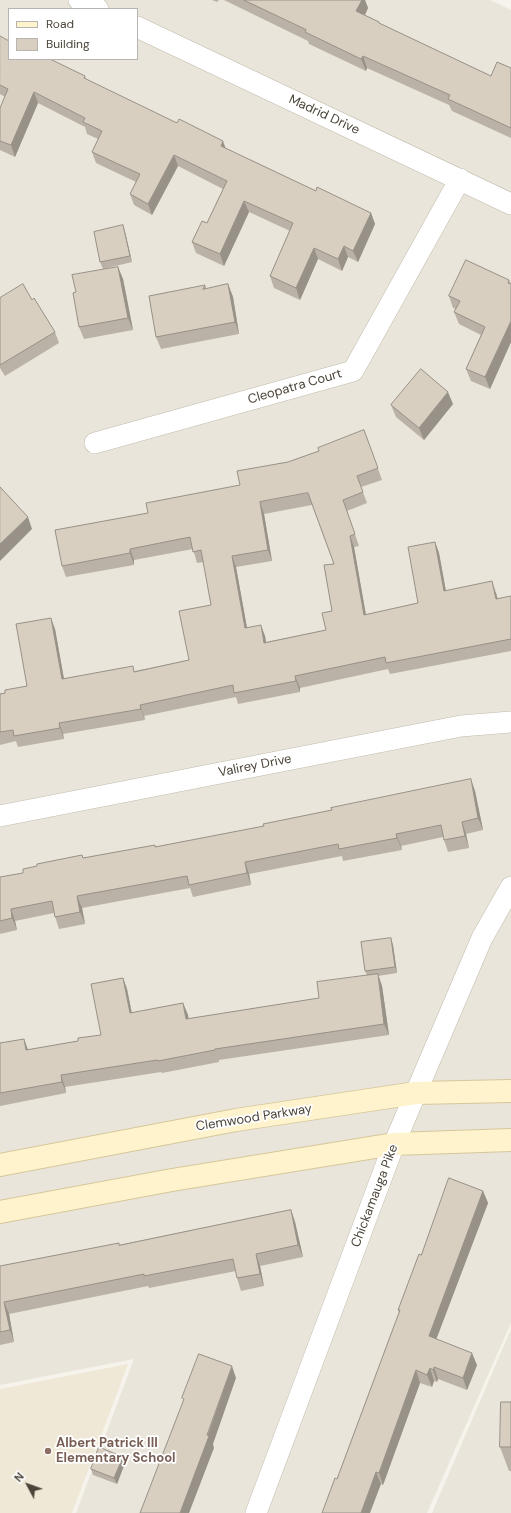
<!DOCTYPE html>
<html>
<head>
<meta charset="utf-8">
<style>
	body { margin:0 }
	#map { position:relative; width:511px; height:1513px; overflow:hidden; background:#f6f3ec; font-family:"DM Sans",sans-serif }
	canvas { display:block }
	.legend { position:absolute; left:8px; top:8px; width:130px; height:52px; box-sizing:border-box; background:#fff; border:1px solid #b7b4b0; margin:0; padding:5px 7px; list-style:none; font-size:12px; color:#4b4439 }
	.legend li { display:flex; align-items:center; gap:8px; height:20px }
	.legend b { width:20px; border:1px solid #b7b4b0 }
	.north { position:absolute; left:8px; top:1465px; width:40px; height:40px; -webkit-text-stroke:3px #fff; paint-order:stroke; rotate:311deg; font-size:11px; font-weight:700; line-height:16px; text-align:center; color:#4b4439 }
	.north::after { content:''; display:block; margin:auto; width:14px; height:18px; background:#4b4439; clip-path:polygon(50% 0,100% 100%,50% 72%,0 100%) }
</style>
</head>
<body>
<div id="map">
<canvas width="511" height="1513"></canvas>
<ul class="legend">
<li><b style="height:5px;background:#fff3cd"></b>Road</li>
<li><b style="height:11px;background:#d8cfc1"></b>Building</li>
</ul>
<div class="north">N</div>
</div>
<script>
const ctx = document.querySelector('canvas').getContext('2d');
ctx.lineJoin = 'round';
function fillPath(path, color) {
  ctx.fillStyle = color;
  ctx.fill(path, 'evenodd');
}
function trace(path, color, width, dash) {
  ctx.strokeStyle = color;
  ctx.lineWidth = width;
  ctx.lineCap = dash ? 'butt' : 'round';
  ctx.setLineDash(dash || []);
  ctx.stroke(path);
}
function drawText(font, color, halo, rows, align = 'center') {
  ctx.font = font + ' "DM Sans",sans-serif';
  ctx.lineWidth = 3.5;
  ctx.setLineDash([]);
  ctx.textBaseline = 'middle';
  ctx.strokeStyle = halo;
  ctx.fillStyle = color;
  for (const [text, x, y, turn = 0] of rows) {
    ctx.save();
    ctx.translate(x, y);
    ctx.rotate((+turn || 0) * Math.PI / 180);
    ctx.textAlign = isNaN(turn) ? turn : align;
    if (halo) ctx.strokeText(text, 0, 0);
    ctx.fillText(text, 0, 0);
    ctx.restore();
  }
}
fillPath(new Path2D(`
	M0 0H490L511 10V1323L427 1513H76L134 1359 0 1385ZM9 9H137V59H9Z
	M511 1329V1513H432Z`), '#eae5da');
fillPath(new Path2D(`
	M128 1364 72 1513H0V1389Z`), '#efe8d6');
const street = new Path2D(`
	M79 0 98 9
	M137 27 511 204
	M95 443 353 371 460 179
	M0 816 461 726 511 722
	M256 1513 394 1144 482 938 511 887`);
const secondary = new Path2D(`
	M0 1165 236 1120 416 1093 511 1091
	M0 1212 172 1180 394 1144 511 1140`);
trace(street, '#c2bbae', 22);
trace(secondary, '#d6c79b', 24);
trace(street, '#fff', 21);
trace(secondary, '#fff3cd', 22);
fillPath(new Path2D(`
	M212 0H219L217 2Z
	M224 0H365L368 8 365 15 379 22 380 24 491 76 511 68V138L452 111 449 105 367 68 366 71 309 44 308 41Z
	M0 36 9 59 85 76 86 79 226 149 316 191 371 213 375 224 358 262 348 257 342 271 318 259 300 300 274 288 270 276 290 231 249 212 224 266 196 253 192 242 207 223 223 189 178 166 152 215 134 205 130 194 136 182 96 163 92 152 98 139 87 134 85 127 38 103 15 157 0 150V108L5 97 0 94Z
	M123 225 125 232 132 262 103 269 100 262Z
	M118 267 123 279 133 330 84 339 79 327 76 292Z
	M509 280 511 284V342L490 389 471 381 466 369 481 335 459 324 454 312 456 309 453 308 449 296Z
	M228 284 233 297 239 334 161 349 156 337 205 285 207 289Z
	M0 298 32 300 55 332 59 343 5 376 0 368Z
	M453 404 424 440 396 417 391 405Z
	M364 430 382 480 361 487 367 503 347 511 359 546 354 547 366 615 418 603 435 542 439 553 446 591 496 593 498 599 511 596V651L390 674 388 669 300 688V692L238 704 236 697 144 716 145 720 63 734 64 739 18 747 16 741 0 745V694L27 686 55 629 64 679 135 671 189 660 211 605 204 562 197 563 193 549 134 560V565L66 577 62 566 148 513 240 485 288 462 319 451ZM312 505 334 564 332 611 326 630 266 642 265 636 247 628 236 567 272 561 264 514Z
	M475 791 483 830 466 834 469 848 448 852 443 837 401 846 402 850 343 861 342 856 249 874 251 885 193 897 190 888 82 908 85 924 59 929 54 913 15 921 17 930 0 934V877L23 873 83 858 156 847Z
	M393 945 397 973 378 976 382 986 389 1035 219 1060V1062L162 1073 161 1072 65 1087 66 1093 0 1106V1043L24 1039 28 1050 78 1041 101 1035 123 978 127 989 132 1013 183 1003 188 1015V1019L319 998 367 975 365 971Z
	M483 1191 488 1203 436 1339 477 1365 467 1390 438 1379 437 1382 434 1381 432 1387 420 1383 383 1485 381 1484 337 1479 399 1313 398 1310 421 1255Z
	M291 1210 295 1222 303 1257 260 1266 264 1286 241 1291 237 1278 236 1271 149 1288 148 1286 9 1314 14 1342 0 1345V1266L119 1243V1245Z
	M511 1402V1471H509L500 1447Z
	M123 1457 125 1463 117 1484 93 1475 91 1469Z`), '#bab2a6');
fillPath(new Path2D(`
	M362 0H365L368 8 361 23 356 11Z
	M363 56 367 68 366 71 361 59Z
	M34 92 38 103 15 157 11 145Z
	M223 141 227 152 221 146Z
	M174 155 178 166 152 215 148 204Z
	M244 201 249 212 224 266 220 254Z
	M371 213 375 224 358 262 353 251Z
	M123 225 125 232 132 262 130 256Z
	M344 246 348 257 342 271 338 259Z
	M314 248 318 259 300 300 296 288Z
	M118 267 123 279 133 330 128 318Z
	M228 284 233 297 239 334 235 322Z
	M511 321V342L490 389 485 377Z
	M448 392 453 404 424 440 419 428Z
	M260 502 264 514 272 561 268 550Z
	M28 517 32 529 0 561V544Z
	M350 536 354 547 368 627 364 615Z
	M435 542 439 553 448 603 444 591Z
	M130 549 134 560V565L130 553Z
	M232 556 236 567 249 639 245 628Z
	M492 581 496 593 500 611 496 599Z
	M51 618 55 629 66 690 62 679Z
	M261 625 265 636 268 654 264 643Z
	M295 676 300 688V692L296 681Z
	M140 705 144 716 145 720 141 709Z
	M59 723 63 734 64 739 60 728Z
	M471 779 475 791 483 830 478 818Z
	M462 822 466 834 469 848 465 836Z
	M396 834 401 846 402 850 397 838Z
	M245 862 249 874 251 885 247 873Z
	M77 896 82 908 85 924 80 912Z
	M11 909 15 921 17 930 12 918Z
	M391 938 393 945 397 973 395 967Z
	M378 974 382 986 389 1035 384 1024Z
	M123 978 127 989 134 1025 130 1013Z
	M183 1003 188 1015 191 1031 186 1019Z
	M24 1039 28 1050H26Z
	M61 1075 65 1087 66 1093 62 1082Z
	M483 1191 488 1203 433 1348 429 1336Z
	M291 1210 295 1222 303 1257 298 1245Z
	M256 1254 260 1266 264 1286 260 1274Z
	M4 1302 9 1314 14 1342 10 1330Z
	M472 1353 477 1365 467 1390 463 1378Z
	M232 1366 236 1378 213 1444 214 1448 189 1513H180Z
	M434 1367 438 1379 437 1382 433 1370Z
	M430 1368 434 1381 432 1387 427 1375Z
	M416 1370 420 1383 383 1485 379 1473Z
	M123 1457 125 1463 117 1484 114 1478Z
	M376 1472 381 1484 370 1513H361Z`), '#979187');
const building = new Path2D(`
	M244 0H362L356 11 379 22V23L491 76 497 62 511 68V128L448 99 450 95 363 56 361 59 305 32 306 30Z
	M0 36 9 41V59H50L85 76 84 78 177 123 179 119 223 141 221 146 316 191 317 187 371 213 353 251 344 246 338 259 314 248 296 288 270 276 293 223 244 201 220 254 192 242 202 221 207 223 227 181 174 155 148 204 130 194 140 174 92 152 102 131 83 122 85 118 34 92 11 145 0 141V108L8 89 0 85Z
	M123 225 130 256 100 262 94 232Z
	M466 260 509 280 508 283 511 284V321L485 377 466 369 485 327 454 312 460 301 449 296Z
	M118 267 128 318 79 327 73 293 76 292 72 275Z
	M23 284 32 300 34 298 55 332 0 365V298Z
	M228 284 235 322 156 337 149 296 205 285 203 289Z
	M421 369 448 392 419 428 391 405Z
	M364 430 378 468 357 476 363 492 343 500 355 534 350 536 364 615 418 603 408 547 435 542 444 591 492 581 496 599 511 596V639L386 663 385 657 295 676 296 681 234 693 233 685 140 705 141 709 59 723 60 728 14 736 13 730 0 732V694L5 693V690L27 686 16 624 51 618 62 679 133 666 134 672 189 660 179 611 211 605 201 550 193 552 190 537 130 549V553L62 566 55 530 148 513 146 503 240 485 237 471 288 462 319 451 318 448ZM308 493 334 564 324 565 332 611 322 613 326 630 264 643 261 625 245 628 232 556 268 550 260 502Z
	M0 487 28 517 0 544Z
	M471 779 478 818 462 822 465 836 444 840 441 825 396 834 397 838 339 849 338 844 245 862 247 873 189 885 187 876 77 896 80 912 55 917 52 901 11 909 12 918 0 921V877L23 873V869L37 866V864L82 855 83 858 155 845V847L264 826 263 824 332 810 331 808Z
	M391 938 395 967 365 971 361 942Z
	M378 974 384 1024 215 1049V1050L158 1061 157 1060 61 1075 62 1082 0 1093V1043L24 1039 26 1050 78 1041V1038L101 1035 91 984 123 978 130 1013 183 1003 186 1019 319 998 317 982Z
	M449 1178 483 1191 429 1336 472 1353 463 1378 434 1367 433 1370 430 1368 427 1375 416 1370 379 1473 376 1472 361 1513H322L335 1478 337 1479 400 1310H398L419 1254 421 1255Z
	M291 1210 298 1245 256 1254 260 1274 237 1278 233 1259 144 1276V1274L4 1302 10 1330 0 1332V1266L119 1243V1245Z
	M199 1354 232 1366 207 1435 209 1436 180 1513H140L184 1399 182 1398Z
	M501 1402H511V1447H500Z
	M99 1447 123 1457 114 1478 91 1469Z`);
fillPath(building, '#d8cfc1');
trace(building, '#979187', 1);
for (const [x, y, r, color] of [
	[48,1451,4,"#8d6e63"]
]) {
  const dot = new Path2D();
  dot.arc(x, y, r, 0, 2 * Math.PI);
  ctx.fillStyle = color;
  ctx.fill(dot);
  trace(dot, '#fff', 1.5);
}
drawText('13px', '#4b4439', '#fff', [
	["Madrid Drive",324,115,25],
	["Cleopatra Court",295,387,-16],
	["Valirey Drive",255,766,-11],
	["Clemwood Parkway",254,1118,-9],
	["Chickamauga Pike",375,1196,-69]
]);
drawText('bold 13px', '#785e54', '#fff', [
	["Albert Patrick III",56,1444],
	["Elementary School",56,1459]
], 'left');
</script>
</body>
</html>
